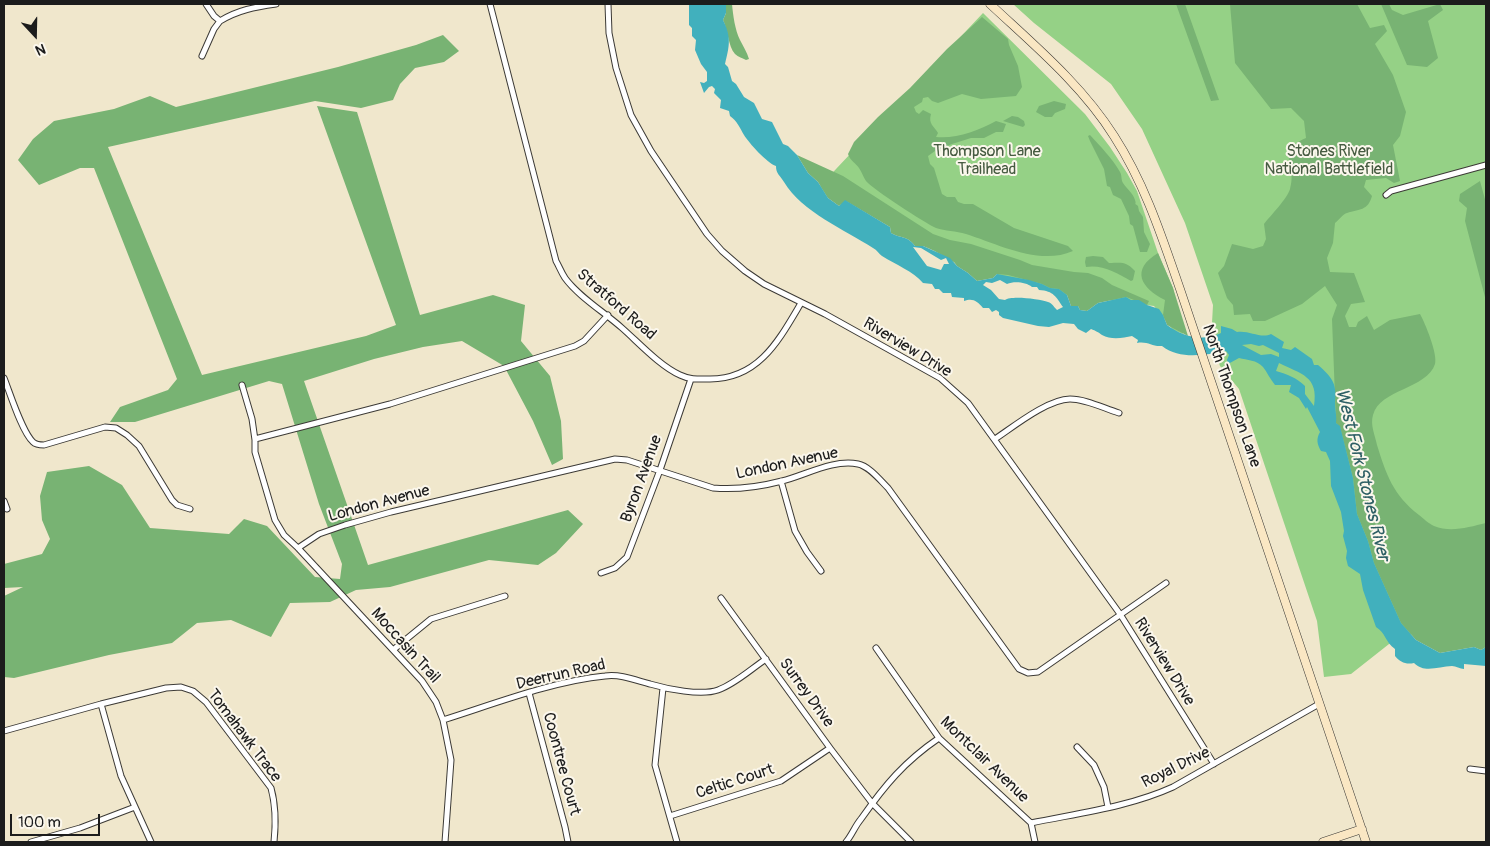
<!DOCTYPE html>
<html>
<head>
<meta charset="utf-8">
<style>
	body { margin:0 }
	#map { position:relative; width:1490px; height:846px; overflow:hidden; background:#f0e7cc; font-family:Pangolin,sans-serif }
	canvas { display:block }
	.frame { position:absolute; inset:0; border:5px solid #1c1c1c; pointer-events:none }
	.north { position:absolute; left:10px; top:10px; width:50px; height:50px; -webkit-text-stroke:4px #fbf7ec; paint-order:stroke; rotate:159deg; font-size:14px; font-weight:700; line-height:20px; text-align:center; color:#1c1c1c }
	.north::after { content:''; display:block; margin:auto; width:18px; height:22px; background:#1c1c1c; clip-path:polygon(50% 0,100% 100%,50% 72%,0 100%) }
	.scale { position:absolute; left:10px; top:814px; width:90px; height:22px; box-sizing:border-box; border:2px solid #1c1c1c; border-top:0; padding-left:6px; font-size:15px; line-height:18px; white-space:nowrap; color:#1c1c1c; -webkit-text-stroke:4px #fbf7ec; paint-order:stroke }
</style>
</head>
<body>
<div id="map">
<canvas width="1490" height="846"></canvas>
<div class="frame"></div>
<div class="north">N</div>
<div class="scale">100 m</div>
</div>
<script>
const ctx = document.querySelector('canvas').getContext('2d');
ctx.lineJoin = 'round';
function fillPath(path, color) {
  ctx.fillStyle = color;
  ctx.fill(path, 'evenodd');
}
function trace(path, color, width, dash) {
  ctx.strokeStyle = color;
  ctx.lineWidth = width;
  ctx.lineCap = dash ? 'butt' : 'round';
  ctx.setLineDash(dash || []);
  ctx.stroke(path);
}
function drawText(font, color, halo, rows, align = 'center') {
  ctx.font = font + ' Pangolin,sans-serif';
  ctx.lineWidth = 4;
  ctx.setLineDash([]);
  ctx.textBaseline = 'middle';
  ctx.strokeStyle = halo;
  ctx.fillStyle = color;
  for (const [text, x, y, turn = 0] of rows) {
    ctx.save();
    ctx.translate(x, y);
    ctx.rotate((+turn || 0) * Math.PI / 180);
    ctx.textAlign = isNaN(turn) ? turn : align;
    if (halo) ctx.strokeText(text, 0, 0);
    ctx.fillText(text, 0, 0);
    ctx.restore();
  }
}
fillPath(new Path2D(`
	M1013 4H1486V646L1403 633 1351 674 1324 677 1317 621 1239 389 1220 366 1211 341 1213 305 1185 223 1142 129 1111 84 1034 23Z
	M983 13 1085 114 1110 147 1127 173 1137 191 1158 253 1173 288 1183 334 1173 330 1154 306 1067 295 954 262 846 201 828 198 820 186Z`), '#95d186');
fillPath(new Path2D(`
	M726 4H732C733 15 735 30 740 40 743 46 747 52 749 59L746 60C743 58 738 57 735 54 728 46 728 30 723 20L726 13Z
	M1176 4H1185L1219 100 1211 101Z
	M1230 4H1339L1341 5 1357 4 1370 28 1384 25 1387 31 1375 44 1393 75 1406 112 1400 136 1393 145 1400 181 1394 183 1386 178 1366 180 1364 187 1372 196C1368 211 1359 209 1347 213 1343 214 1339 220 1335 223L1333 243 1327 258 1330 272 1354 273 1365 302 1351 304 1345 316 1349 327H1356L1358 322 1367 316 1374 330 1390 320 1420 314C1425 323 1438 354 1435 364 1427 389 1380 389 1373 415 1370 425 1375 435 1377 445 1386 474 1393 495 1419 515 1423 518 1429 524 1434 526 1451 533 1469 527 1486 523V647L1481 650 1474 647 1440 653 1416 640 1401 623 1374 563 1368 541 1357 514 1353 478 1340 427 1336 423 1332 319 1337 305 1325 286 1302 304 1265 321H1253L1250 314 1234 315 1233 305 1227 298 1218 273 1224 266 1232 244 1253 249 1263 246 1266 239 1264 224C1271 215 1287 199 1290 189 1298 164 1274 152 1306 138L1304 121 1291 108 1271 109 1235 63Z
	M1381 4H1389L1392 10 1403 15 1440 4 1443 10 1428 21 1438 58 1427 67 1407 65Z
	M982 17 1008 39 1009 45 1018 66 1022 87 1016 96 981 99 962 94 938 103 932 101 928 97 923 98 922 102 914 107 916 112 919 114 923 110 931 114C928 124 934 126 938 133L936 137C956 139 978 131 996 121L1006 124 1003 132H996L984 138H971L952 144 935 151 928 156 930 164 934 168 942 194 947 197H955L958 202 964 204H973L1014 228 1068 246 1073 251C1039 266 998 244 966 234 956 231 945 231 936 228 925 223 874 190 866 181 863 177 862 172 859 168 855 162 851 162 848 154L854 142 878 117 910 88 947 49Z
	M443 35 459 51 444 62 415 68 400 84 393 100 361 108 315 101 108 147 202 375 366 336 396 325 317 106 357 112 420 315 493 295 525 305 521 341 550 376 561 421 563 459 552 465 533 421 504 366 462 341 423 347 374 359 304 381 368 565 568 510 583 524 556 553 538 565 489 560 390 587 356 590 330 602 290 603 271 637 231 620 197 623 172 643 109 655 14 678 4 677V596L23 587 4 588V564L42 554 50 539 42 520 40 496 47 472 89 466 122 485 150 528 229 534 244 519 267 526 315 577 340 579 342 564 319 504 282 384 269 381 135 422H110L120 407 168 390 177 379 94 168H80L39 185 18 160 33 139 54 121 114 109 150 96 176 107 338 67 416 45Z
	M1054 101 1066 104 1065 109 1055 113 1052 117H1045L1036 112 1039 106Z
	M1012 116 1018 117 1024 121 1025 125 1023 127 1003 121Z
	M1090 135C1100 146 1112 158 1120 172 1122 175 1121 180 1123 183 1127 189 1133 193 1135 200 1137 206 1133 202 1138 206L1139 211 1143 217 1144 232 1150 244 1147 252H1140L1133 226 1130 224 1129 216 1121 199 1113 195 1110 187 1107 186 1104 169 1090 141 1088 136Z
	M797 155 843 176 933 234 950 240 971 244 1020 260 1032 265 1074 272 1088 273 1102 278 1112 285 1149 301 1147 305 1126 297 1098 303 1087 311 1080 310 1078 306H1071L1067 295 1059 289 1050 288 1042 284 1008 275 997 274 993 278 977 281 968 273 957 266 954 262 935 251 923 246H915C907 235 901 239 891 233L890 227 846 201 839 206 828 198 818 182 808 173Z
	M1480 181 1486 203V301L1465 221 1467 208 1459 201 1460 194Z
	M1158 253 1173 288 1188 336 1167 325 1163 315 1165 300C1141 288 1130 270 1158 253Z
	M1093 256 1103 257 1109 263C1123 263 1125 261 1135 271L1133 280 1131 281C1118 273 1101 264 1086 267L1085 262 1086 257Z`), '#78b373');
fillPath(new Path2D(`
	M689 4H726V13L723 20C732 38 729 47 725 64L728 67 732 81 736 84 744 97 754 103 762 119 772 122 783 144 788 146 797 155 808 173 818 182 828 198 839 206 845 200 890 227 891 233C901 239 907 235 915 246H923L950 258 957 266 968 273 977 281 993 278 997 274 1029 280 1042 284 1050 288 1059 289 1067 295 1071 306H1078L1080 310 1087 311 1098 303 1126 297 1131 300H1139L1147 305 1159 309 1163 315 1167 325C1183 337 1204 342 1221 333V326L1232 329 1237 332C1249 330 1261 339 1271 334L1284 342 1282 348 1291 350 1295 347 1312 359 1314 365H1318C1333 378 1337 384 1335 403 1335 410 1337 416 1336 423L1340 426 1353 478 1357 514 1368 541 1374 563 1401 623 1416 640 1440 653 1474 647 1481 650 1486 647V666L1464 664V669C1460 669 1456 666 1452 666 1439 666 1425 674 1414 663 1406 665 1400 662 1395 656V649C1385 642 1386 633 1376 627L1363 590 1360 574 1348 566 1346 558 1347 551 1343 536 1344 531 1341 512 1331 486 1330 461 1326 452 1321 451C1317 444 1316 439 1320 432L1307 407 1306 409 1299 398 1289 392 1291 385H1275C1270 379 1267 372 1263 367 1257 360 1247 360 1239 358L1228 364 1227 360 1229 355 1226 351C1205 355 1180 360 1162 346 1152 347 1148 341 1137 343L1138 340 1132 336C1123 338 1111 340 1102 335 1098 332 1096 331 1091 329L1086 333 1078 329 1074 324 1063 323 1049 327 1038 326 1003 318 999 315V312L996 310 992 312 989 308H983C977 301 973 298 964 301V298L952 297 951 293H943L939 289H935L932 284 923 283C913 271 896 265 882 256 879 254 877 250 873 248 845 230 802 212 784 182 780 175 776 174 776 166 767 163 749 143 744 135 740 128 737 121 730 116L729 111 720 108 721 100 714 93 715 89 712 86 709 87 704 93 700 82 704 83 707 81V72L701 64 695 50 696 40 692 36V28L689 25ZM913 247 921 248 941 260 946 258 949 264H944L941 270 927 266ZM1000 280 1007 284C1014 281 1026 282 1032 287H1037L1039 290C1054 291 1056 297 1063 307L1057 310C1054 307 1052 303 1048 302 1040 299 1011 295 1005 300L999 299 991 290 983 285 986 282 992 283ZM1251 344 1259 346 1263 345 1279 353V357L1271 354 1261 355 1242 345ZM1279 363C1301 374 1319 376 1314 406L1305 394V386C1297 378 1287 374 1276 371Z`), '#41b0bd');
const street = new Path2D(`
	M206 4 214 16 220 21C238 10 255 7 276 4
	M490 4 556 261C559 266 561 272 565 278 578 296 604 312 622 328 639 343 660 366 680 375 690 380 700 379 710 379 759 379 779 340 801 303
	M608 4 609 33 616 68 631 115 651 151 707 234 722 251 745 271 764 284 825 314 940 378 968 403 1120 614 1214 764
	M202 56 214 29 220 21
	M1386 195 1391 191 1486 165
	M4 378C10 393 22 432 33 442 36 445 40 445 44 445L105 427 116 428 127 435 139 446 172 500 177 505 190 509
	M242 385 252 419 255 440V452L275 520 284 535 298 548 422 681 436 702 443 720 451 760 445 842
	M255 439 390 404 575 346 584 341 608 315
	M995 439C1013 427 1048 399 1070 399 1086 399 1103 408 1119 413
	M781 481 795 531 807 552 821 571
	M4 501 7 509
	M298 548 319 534 345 525 391 512 615 459 627 460 713 488C736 490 759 487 782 481 806 475 833 459 858 464 869 466 880 480 888 488L1019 669 1028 673 1038 672 1166 583
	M601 573 615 568 627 557 660 470 691 379
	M721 598 830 748 872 803 911 842
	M876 648 939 738 1031 823 1035 842
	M393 650 431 619 505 596
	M663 688 655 765 677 842
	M529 693 565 827 568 842
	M101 704 121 776 151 842
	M443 720C494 704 553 681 605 676 621 674 635 680 650 684 667 689 701 696 718 690 735 684 751 669 766 659
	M4 731 101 704 166 688 181 687 193 691 206 702 271 788C276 806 276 823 274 842
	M1077 747 1094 765 1104 787 1108 807
	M1470 769 1486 771
	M670 816 781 781 830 748
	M1031 823C1079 813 1129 807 1173 787L1319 704
	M31 842 80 828 135 807
	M846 842C852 835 855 826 861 819 885 785 904 762 939 738`);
const secondary = new Path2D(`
	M990 4C1034 45 1082 85 1114 136 1145 184 1162 237 1180 289L1366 842
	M1323 842 1362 829`);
trace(street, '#3c3a36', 7);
trace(secondary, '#3c3a36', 9);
trace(street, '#fff', 5);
trace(secondary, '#fae7c3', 8);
drawText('16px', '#465b41', '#fbf7ec', [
	["Thompson Lane",987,152],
	["Trailhead",987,170],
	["Stones River",1329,152],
	["National Battlefield",1329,170]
]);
drawText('16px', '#1c1c1c', '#fbf7ec', [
	["Stratford Road",616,305,41],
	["Riverview Drive",907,348,31],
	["North Thompson Lane",1231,396,71],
	["London Avenue",787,464,-12],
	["Byron Avenue",642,479,-70],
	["London Avenue",379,504,-15],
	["Moccasin Trail",405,646,48],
	["Riverview Drive",1164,662,58],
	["Deerrun Road",561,675,-13],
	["Surrey Drive",806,693,54],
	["Tomahawk Trace",244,736,53],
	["Montclair Avenue",984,760,44],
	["Coontree Court",561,764,75],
	["Royal Drive",1176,768,-26],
	["Celtic Court",735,782,-18]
]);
drawText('italic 18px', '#2d5f64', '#fbf7ec', [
	["West Fork Stones River",1362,475,76]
]);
</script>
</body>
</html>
